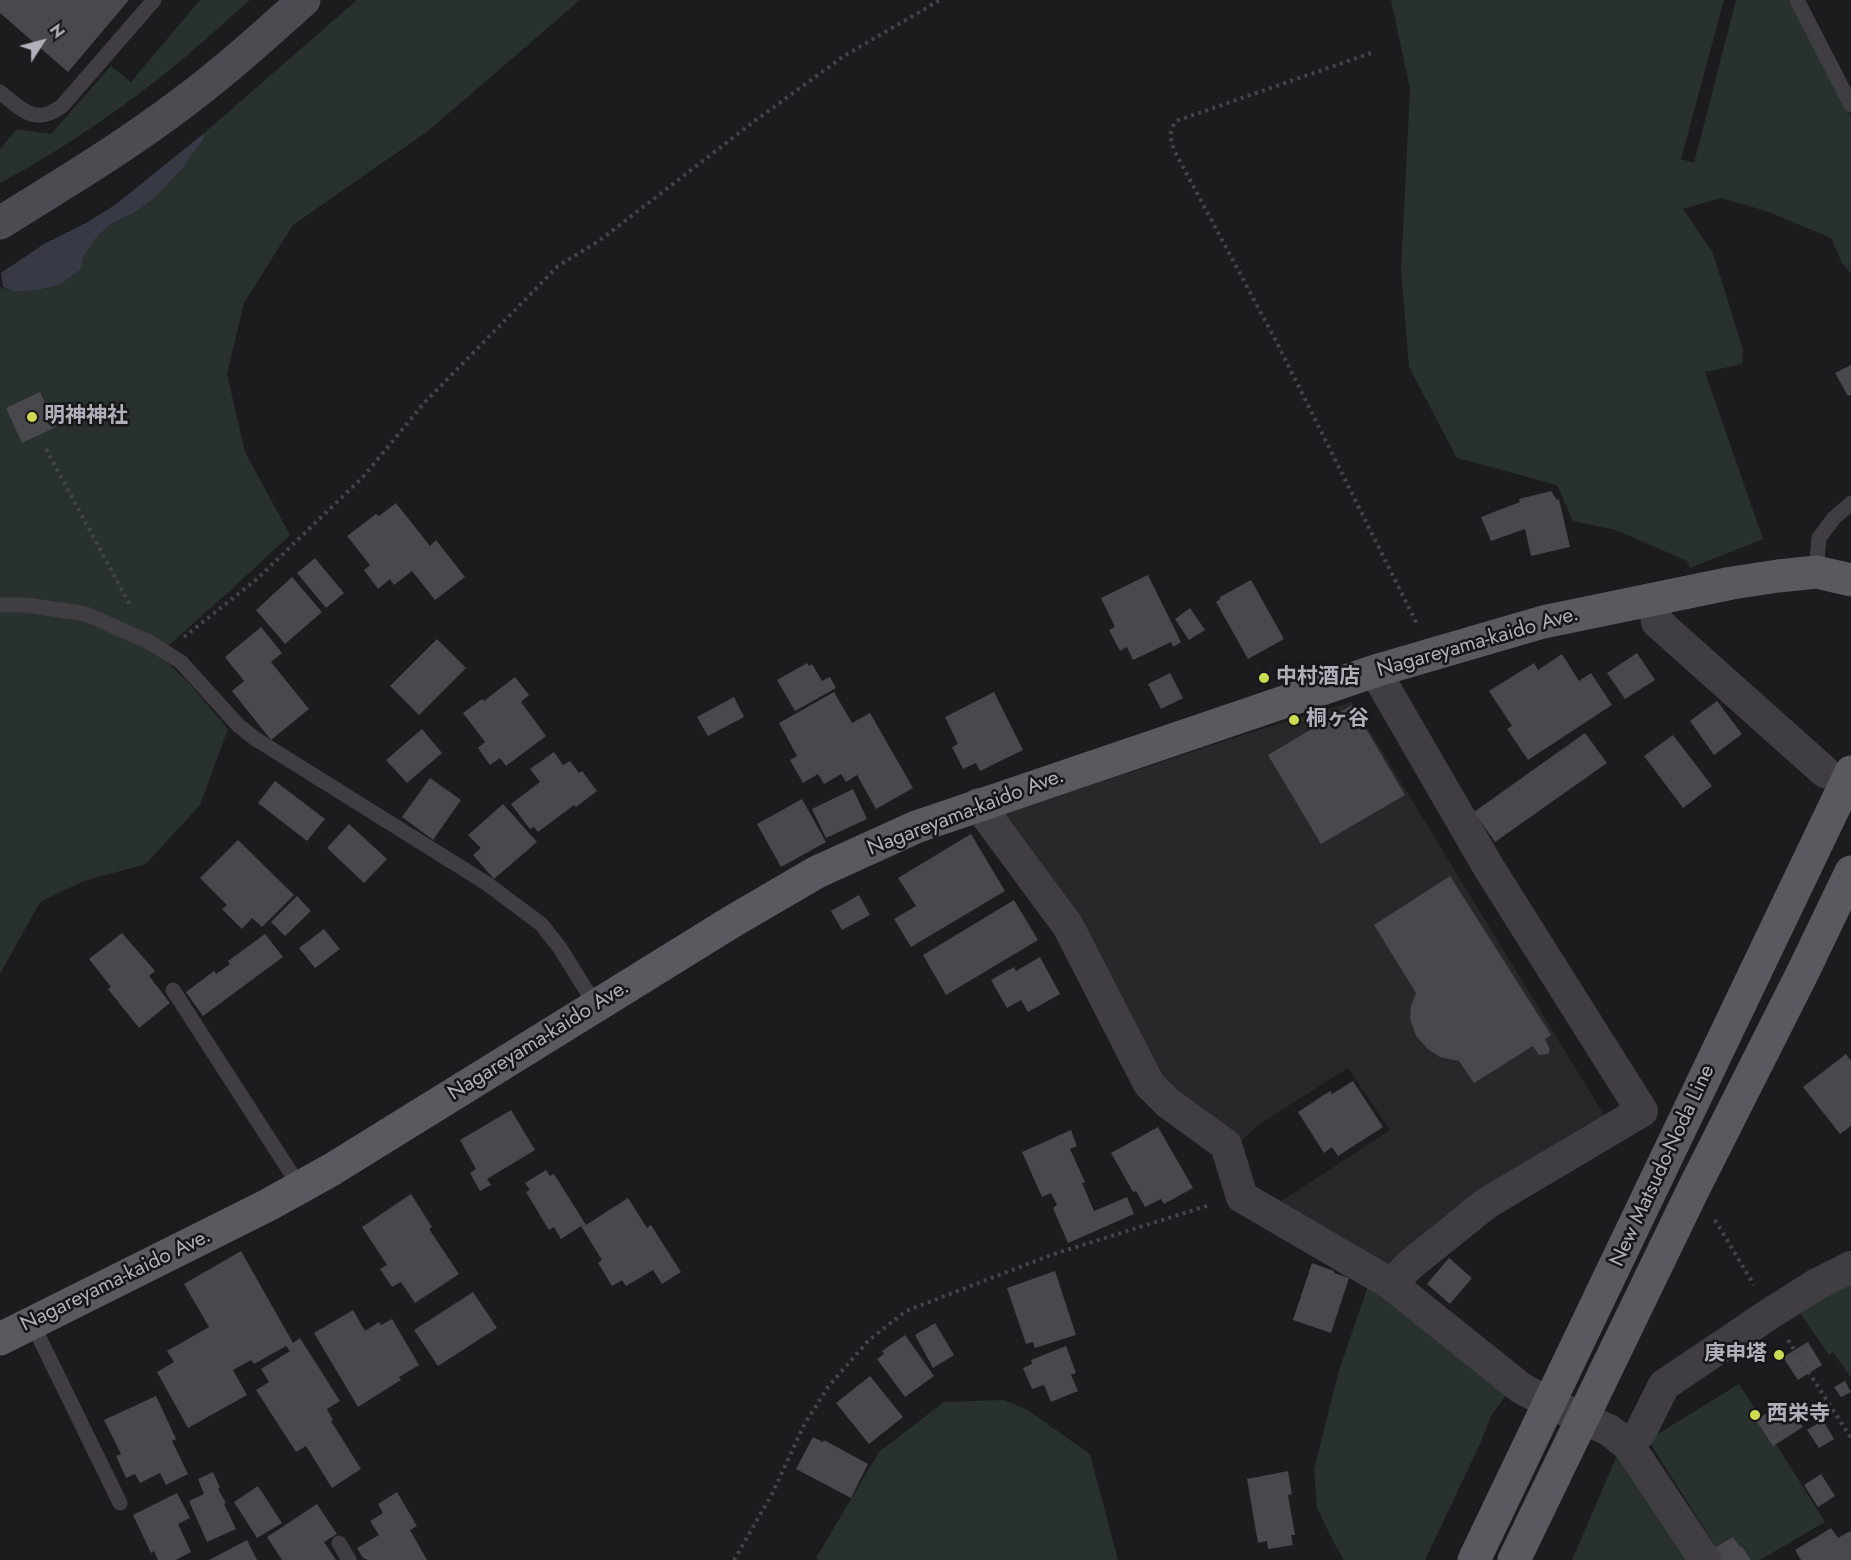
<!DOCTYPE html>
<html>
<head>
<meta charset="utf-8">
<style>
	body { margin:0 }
	#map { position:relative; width:1851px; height:1560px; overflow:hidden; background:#1c1b1d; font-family:Jost,sans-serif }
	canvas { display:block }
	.north { position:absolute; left:12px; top:12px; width:60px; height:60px; -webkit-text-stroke:4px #171618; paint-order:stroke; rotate:54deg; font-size:16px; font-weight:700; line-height:24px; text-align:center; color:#b1afba }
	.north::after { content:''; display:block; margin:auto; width:21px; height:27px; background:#b1afba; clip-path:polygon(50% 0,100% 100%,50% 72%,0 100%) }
</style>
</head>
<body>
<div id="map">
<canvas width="1851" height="1560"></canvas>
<div class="north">N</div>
</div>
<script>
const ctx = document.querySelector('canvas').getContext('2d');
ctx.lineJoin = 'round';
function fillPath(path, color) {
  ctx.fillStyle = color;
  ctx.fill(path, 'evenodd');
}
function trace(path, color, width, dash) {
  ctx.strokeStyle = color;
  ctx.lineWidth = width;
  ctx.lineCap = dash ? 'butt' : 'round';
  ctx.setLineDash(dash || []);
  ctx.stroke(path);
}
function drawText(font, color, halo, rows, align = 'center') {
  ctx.font = font + ' Jost,"Noto Sans JP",sans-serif';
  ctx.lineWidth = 5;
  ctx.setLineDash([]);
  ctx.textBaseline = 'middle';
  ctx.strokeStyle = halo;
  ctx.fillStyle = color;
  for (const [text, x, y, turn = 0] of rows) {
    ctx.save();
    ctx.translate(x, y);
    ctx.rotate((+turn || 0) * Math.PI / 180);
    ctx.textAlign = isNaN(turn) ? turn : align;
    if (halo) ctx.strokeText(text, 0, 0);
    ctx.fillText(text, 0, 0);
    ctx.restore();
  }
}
fillPath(new Path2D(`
	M1352 702 1609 1123 1403 1260 1380 1265 1277 1204 1390 1130 1348 1068 1258 1125 1241 1142 1162 1087 994 817 1249 733Z`), '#28272a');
fillPath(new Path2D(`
	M200 0H250C218 28 187 57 153 83 105 120 53 155 0 183V149L17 129 51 134 111 66 131 82Z
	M357 0H580L428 131 293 225 244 303 227 374 245 452 290 535 232 589 159 654 188 682 228 729 200 805 146 864 84 881 40 902 0 974V287L15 292 38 290 59 285 79 270 84 256 95 239 109 225 132 214 155 198 182 169 205 137 203 134Z
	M1391 0H1724L1681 159 1694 163 1736 0H1789L1851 118V274L1842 263 1831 238 1766 211 1721 198 1683 209 1713 253 1743 350 1742 364 1705 372 1763 539 1690 568 1687 561 1616 530 1573 521 1557 485 1457 458 1409 367 1401 270 1410 89Z
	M1851 1278V1378L1833 1352 1829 1355 1797 1309Z
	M1368 1286 1509 1391 1491 1416 1480 1444 1425 1560H1344L1333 1541 1317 1508 1314 1469 1340 1367Z
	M1739 1384 1760 1417 1757 1420 1776 1444 1825 1522 1760 1560H1751L1743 1546 1740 1547 1733 1537 1716 1547 1648 1440Z
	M1004 1400 1026 1409 1090 1454 1118 1560H819L816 1558 879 1452 944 1402Z
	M1619 1451 1688 1560H1572Z`), '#29312e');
fillPath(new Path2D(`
	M203 134 205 137 182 169 155 198 132 214 109 225 95 239 84 256 80 270 59 285 38 290 15 292 3 287 1 273 44 244 86 223 115 205Z`), '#373a45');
fillPath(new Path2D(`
	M0 0H129L68 72 0 13Z
	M1851 365V395L1848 396 1835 373Z
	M40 392 56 427 22 443 6 408Z
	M1551 491 1557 500 1559 499 1570 547 1531 556 1525 529 1491 541 1481 517 1520 502 1519 499Z
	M396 503 430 546 436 540 465 577 435 600 412 571 394 585 390 579 378 589 364 570 370 565 347 536 376 514 379 516Z
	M315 558 344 593 326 608 297 573Z
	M1148 575 1181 642 1173 647 1171 642 1133 660 1127 647 1120 651 1109 630 1115 627 1101 598Z
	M292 577 322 612 285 644 256 610Z
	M1251 580 1284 639 1248 659 1216 602 1220 599V597Z
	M1190 608 1205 630 1189 640 1175 619Z
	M261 627 282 653 271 662 309 709 271 740 232 691 244 681 225 657Z
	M437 639 466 668 419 715 390 686Z
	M1637 653 1655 680 1625 699 1607 673Z
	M1562 654 1579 681 1591 673 1612 705 1528 760 1507 729 1512 726 1489 691 1534 663 1538 670Z
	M807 663 809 666 812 664 822 681 830 677 836 688 795 711 777 680Z
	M1170 673 1183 698 1161 709 1148 684Z
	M515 677 529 695 521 702 546 736 506 766 500 758 490 765 478 748 485 742 463 713 482 699 484 701Z
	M834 692 852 723 870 713 913 788 876 809 857 775 846 782 841 774 824 784 818 774 803 783 790 760 797 756 779 723Z
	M994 692 1023 750 980 771 976 763 963 769 952 747 958 744 945 717Z
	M734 697 744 717 708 736 697 717Z
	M1717 701 1742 734 1714 755 1690 721Z
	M1352 705 1405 795 1321 844 1268 755Z
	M422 729 442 753 407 783 386 760Z
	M1585 733 1607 763 1495 842 1474 812Z
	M1673 735 1712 786 1683 808 1644 756Z
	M554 752 563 765 570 761 579 773 582 771 597 791 576 807 574 805 538 832 534 827 530 829 511 804 540 782 530 769Z
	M430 778 461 800 433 840 402 817Z
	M275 781 325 819 307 841 258 803Z
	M853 789 867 819 826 838 812 809Z
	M802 799 826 842 781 867 757 824Z
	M503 804 537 842 494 879 473 855 481 848 468 835Z
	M349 824 387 859 364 883 327 848Z
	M971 834 1005 891 911 947 894 919 916 906 898 878Z
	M238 840 294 895 262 927 252 918 242 929 222 909 227 905 200 878Z
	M1450 876 1551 1035 1545 1039 1550 1050 1548 1054 1539 1055 1533 1046 1474 1083 1459 1061 1440 1057 1429 1050 1416 1036 1410 1019 1411 1006 1416 993 1374 925Z
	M859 895 870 915 842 930 831 911Z
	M297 896 311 911 285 936 271 922Z
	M1014 900 1038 940 946 995 923 955Z
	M324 929 340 949 315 968 299 948Z
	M122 933 155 971 149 976 170 1003 139 1028 108 989 111 987 89 959Z
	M265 934 283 957 203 1016 186 992 214 971 216 974 230 964 228 961Z
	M1040 957 1060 994 1028 1012 1021 1000 1007 1008 991 980 1014 967 1016 971Z
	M1846 1054 1851 1061V1126L1840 1134 1803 1087Z
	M1353 1081 1383 1127 1338 1156 1332 1147 1324 1153 1298 1112 1330 1091 1332 1094Z
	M511 1110 535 1150 487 1179 491 1185 480 1191 470 1173 476 1169 460 1140Z
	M1158 1127 1193 1188 1164 1204 1161 1199 1145 1207 1136 1191 1133 1192 1111 1153Z
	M1071 1130 1077 1146 1070 1149 1085 1182 1082 1183 1094 1211 1127 1197 1134 1214 1068 1243 1053 1208 1057 1205 1051 1193 1042 1197 1022 1152Z
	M546 1170 550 1176 554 1174 586 1225 628 1198 647 1228 651 1225 681 1272 662 1284 653 1270 626 1286 622 1280 612 1286 598 1263 602 1260 581 1226 561 1239 554 1227 549 1230 526 1192 530 1190 525 1183Z
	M411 1194 432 1227 429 1229 459 1274 415 1303 401 1282 392 1287 380 1269 387 1265 362 1227Z
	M241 1251 293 1343 300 1338 340 1401 327 1409 333 1420 331 1421 361 1469 332 1488 306 1446 296 1452 256 1390 269 1382 261 1369 290 1351 286 1346 254 1364 251 1360 233 1370 247 1395 188 1428 157 1372 174 1362 167 1351 209 1327 184 1284Z
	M1449 1258 1472 1278 1450 1304 1427 1284Z
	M1312 1263 1334 1271V1273L1349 1278 1331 1333 1293 1320Z
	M1055 1271 1076 1335 1035 1348 1033 1342 1026 1344 1007 1288Z
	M473 1292 497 1328 438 1366 414 1330Z
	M353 1310 365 1331 379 1322 381 1325 392 1319 419 1365 399 1377 401 1380 358 1407 314 1333Z
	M935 1323 954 1355 933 1368 915 1335Z
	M905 1335 934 1376 905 1397 877 1359 884 1354 882 1351Z
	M1808 1342 1822 1365 1798 1380 1783 1357Z
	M1066 1346 1076 1373 1071 1375 1078 1391 1051 1402 1044 1385 1032 1389 1023 1368 1032 1364 1031 1360Z
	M870 1376 903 1417 869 1444 836 1403Z
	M1845 1381 1851 1392 1841 1397 1834 1387Z
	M156 1396 176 1439 172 1441 188 1474 166 1485 160 1473 140 1483 135 1474 126 1478 116 1456 121 1454 104 1420Z
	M1786 1401 1803 1427 1773 1446 1756 1420Z
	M1823 1420 1834 1439 1819 1448 1807 1430Z
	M813 1437 823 1442 824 1440 868 1464 851 1498 796 1469Z
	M1288 1471 1292 1494 1288 1495 1295 1535H1291L1293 1545 1268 1549 1267 1541 1258 1543 1247 1479Z
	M213 1472 220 1488 218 1489 226 1503 224 1504 236 1529 207 1542 189 1501 204 1494 198 1479Z
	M1821 1474 1835 1496 1818 1507 1804 1485Z
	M258 1486 282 1523 257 1538 234 1502Z
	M397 1492 417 1526 410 1530 427 1560H368L363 1558 357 1548 379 1535 370 1521 383 1513 378 1504Z
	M177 1493 190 1518 178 1524 191 1552 176 1560H158L154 1551 151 1553 133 1515Z
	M317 1504 337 1534 324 1542 336 1560H282L267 1537Z
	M1831 1528 1838 1538 1850 1531 1851 1532V1560H1801L1795 1550Z
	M1733 1537 1740 1547 1742 1546 1751 1560H1714L1709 1551Z
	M247 1540 257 1560H209Z`), '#49484c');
trace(new Path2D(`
	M1371 53 1176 121C1168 133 1170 139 1175 152L1275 339 1418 626
	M46 449 131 607
	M184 637 257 579 363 477 425 402 558 266 599 241 752 123 844 56 940 0
	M1715 1220 1754 1285
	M1788 1340 1851 1438
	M734 1560 772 1494 804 1425 828 1387 869 1340 906 1311 1051 1255 1210 1205`), '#45444a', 4, [3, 4.5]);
trace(new Path2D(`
	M1797 0 1851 105
	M0 92C22 110 35 126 62 106L154 0
	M1816 572 1819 538 1834 518 1851 503
	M0 605H27L86 614 151 643 181 662 237 724 254 738 486 883 541 924 560 948 596 1006
	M173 990 300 1187
	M32 1323 120 1503
	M339 1543 349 1560`), '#403e43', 15);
trace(new Path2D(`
	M1654 599 1657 622 1825 772
	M1375 671 1489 868 1642 1111 1487 1203 1411 1264 1391 1284
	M978 804 1068 926 1149 1084 1168 1103 1226 1145 1242 1197 1391 1284 1521 1388 1549 1403 1609 1430 1629 1446
	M1705 1560 1629 1446 1641 1431 1664 1385 1771 1313 1817 1284 1851 1267`), '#403e43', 32);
trace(new Path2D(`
	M0 223C61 185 123 148 181 104 224 72 264 36 304 0`), '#4c4b51', 33);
trace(new Path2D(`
	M0 1339 268 1205 331 1170 733 921 817 872 916 827 1375 671 1543 622 1732 583 1778 576 1816 572 1851 580
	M1474 1560C1601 1298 1724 1034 1851 772
	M1514 1560 1693 1190 1802 974 1851 872`), '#5a5960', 33);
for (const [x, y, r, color] of [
	[32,417,6,"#cddc53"],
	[1264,678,6,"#cddc53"],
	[1294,720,6,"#cddc53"],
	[1779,1355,6,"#cddc53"],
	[1755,1415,6,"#cddc53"]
]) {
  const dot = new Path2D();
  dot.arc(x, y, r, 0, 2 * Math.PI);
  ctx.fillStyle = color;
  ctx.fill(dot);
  trace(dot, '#171618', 2);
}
drawText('bold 21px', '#b1afba', '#171618', [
	["明神神社",44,417],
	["中村酒店",1276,678],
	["桐ヶ谷",1306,720],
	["庚申塔",1767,1355,"right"],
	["西栄寺",1767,1415]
], 'left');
drawText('21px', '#b1afba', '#171618', [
	["Nagareyama-kaido Ave.",1478,643,-16],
	["Nagareyama-kaido Ave.",966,813,-21],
	["Nagareyama-kaido Ave.",539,1041,-32],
	["New Matsudo-Noda Line",1663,1166,-65],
	["Nagareyama-kaido Ave.",116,1281,-26]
]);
</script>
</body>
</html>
